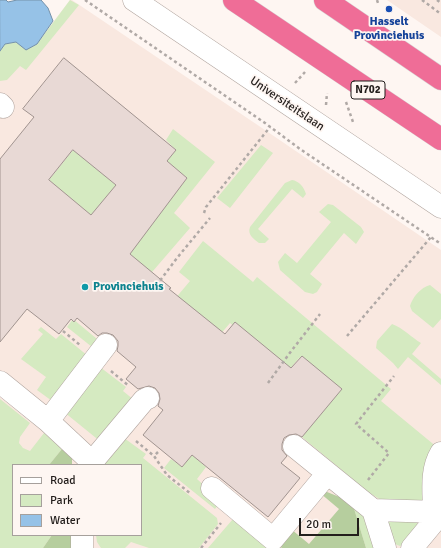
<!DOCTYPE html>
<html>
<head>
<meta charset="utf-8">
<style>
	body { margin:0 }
	#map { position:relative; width:441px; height:548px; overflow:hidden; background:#fef6f2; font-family:Signika,sans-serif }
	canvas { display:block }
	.legend { position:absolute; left:12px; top:464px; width:130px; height:72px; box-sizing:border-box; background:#fef6f2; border:1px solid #a6a09c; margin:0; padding:5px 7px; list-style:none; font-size:12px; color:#231e1c }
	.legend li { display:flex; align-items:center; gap:8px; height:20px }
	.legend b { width:20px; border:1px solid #a6a09c }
	.scale { position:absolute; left:299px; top:518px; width:60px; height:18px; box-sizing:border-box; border:2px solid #231e1c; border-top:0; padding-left:5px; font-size:12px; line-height:14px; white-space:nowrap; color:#231e1c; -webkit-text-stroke:3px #fef6f2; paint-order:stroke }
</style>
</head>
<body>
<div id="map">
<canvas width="441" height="548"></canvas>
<ul class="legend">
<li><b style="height:5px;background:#fff"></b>Road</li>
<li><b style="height:11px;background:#d5eac1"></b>Park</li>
<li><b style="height:11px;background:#96c2e7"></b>Water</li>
</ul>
<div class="scale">20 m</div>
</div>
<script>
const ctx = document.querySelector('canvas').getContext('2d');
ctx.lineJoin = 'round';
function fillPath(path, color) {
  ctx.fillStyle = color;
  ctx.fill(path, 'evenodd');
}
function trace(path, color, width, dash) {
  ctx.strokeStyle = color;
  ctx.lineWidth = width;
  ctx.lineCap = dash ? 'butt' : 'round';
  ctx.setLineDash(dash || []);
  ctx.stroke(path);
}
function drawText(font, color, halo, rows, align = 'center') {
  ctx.font = font + ' Signika,sans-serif';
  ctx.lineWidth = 3.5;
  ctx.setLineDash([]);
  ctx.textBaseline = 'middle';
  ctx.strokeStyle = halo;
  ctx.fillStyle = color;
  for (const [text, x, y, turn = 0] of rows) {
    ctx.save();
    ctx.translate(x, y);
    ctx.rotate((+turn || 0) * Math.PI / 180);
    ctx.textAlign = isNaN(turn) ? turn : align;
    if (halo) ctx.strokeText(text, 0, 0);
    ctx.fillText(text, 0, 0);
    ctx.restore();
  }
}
fillPath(new Path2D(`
	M70 0H72L262 128 441 250V548H0V51L16 42 46 32ZM13 465H141V535H13Z
	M387 0H441V37Z`), '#f9e8e0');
fillPath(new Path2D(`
	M70 0 79 5 26 70 20 66 7 80 0 81V51L5 44 16 42 26 50 37 44Z
	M173 129 215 162 174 213 190 228 140 286 118 269 187 178 167 161 176 150 166 140Z
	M261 145 273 153 230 208 217 198Z
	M73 150 116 185 91 215 49 180Z
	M292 180C299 181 304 187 306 194L303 198 292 189 258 229 269 239 265 243H259C254 239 247 235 250 227L285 183Z
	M328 204 333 205 361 227 364 232 356 244 344 233 310 274 322 284 317 292 313 294 305 292 280 270 278 262 285 253 297 263 331 222 319 212Z
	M203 241 253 282 257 277 391 389 381 401 438 448 423 471 425 474V499L421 502 381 500 368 492 302 437 339 392 299 358 274 388 271 357 230 323 219 336 174 300 190 281 179 272Z
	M430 285 441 294V319L433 328 412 311 410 306C412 298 421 287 430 285Z
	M73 319 97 339 92 347 67 327Z
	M392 324C403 328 411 337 421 343L412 354 441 379V385L408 357 398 369 393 363 376 348 377 341Z
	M41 327 56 339 61 334 88 356 52 401 37 390 46 377 21 359 43 334 38 330Z
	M100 367 126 387 123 391 134 400 101 442 64 412Z
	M0 399 30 423 20 437 19 443 23 448 30 451 44 433 62 449 49 465H13V535H52L43 548H0Z
	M124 438 146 454 143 458 217 518 218 524 199 548H149L131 542 125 548H101L97 542 96 535H141V465H102Z
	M192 455 206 467 197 479 221 501 215 509 164 468 171 459 182 467Z
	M352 502 367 515 378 548H366Z
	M233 519 269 548H208Z
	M388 521H418L416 528 407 544 400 546 392 543Z`), '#d5eac1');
fillPath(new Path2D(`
	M62 449 72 456V465H49Z
	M322 490 352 502 366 548H282L278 545 291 529 309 544 339 509 320 493Z
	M52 535H77L72 548H43Z`), '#b6ce9e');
const water = new Path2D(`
	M0 0H6L8 2 17 0H41L48 8 53 21 37 44 26 50 16 42 5 44 0 51Z`);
fillPath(water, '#96c2e7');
trace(water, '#7491aa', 1);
const building = new Path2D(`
	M64 58 176 150 167 161 187 178 130 254 171 288 169 289 225 334 235 322 291 368 302 356 342 389 302 437 296 434 289 435 284 438 282 444V450L287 456 281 463 300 478 268 517 192 455 182 467 143 435 163 410 158 406 160 399 159 393 155 388 149 386 138 389 126 379 136 367 117 351 118 346V341L113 335 107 333H102L98 336 77 318 74 322 71 319 59 334 27 309 0 342V159L34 117 23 109ZM73 150 116 185 91 215 49 180Z`);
fillPath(building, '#e8d9d5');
trace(building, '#a19490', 1);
const minor = new Path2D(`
	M134 0 441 207
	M0 104 3 107
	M0 382 48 421 92 462 91 465
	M48 421 106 345
	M294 446 373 510
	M92 462 144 400 148 398
	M212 488 273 539 327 474
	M434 513C434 493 430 471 441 453
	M82 548V535
	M385 548 373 510 441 512
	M412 548 441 513`);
const highway = new Path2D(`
	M234 0 441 139
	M325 0 441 79`);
trace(minor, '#b0a49e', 23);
trace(highway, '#d7d6d6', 23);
trace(new Path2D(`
	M85 0 265 123 300 149 441 244
	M377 0 378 3
	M422 0 441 14
	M437 0 441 3
	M295 83 305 72
	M346 102 353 122
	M326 105 327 93
	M204 213 206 207 270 127
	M153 290 177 258 210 218
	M63 331 80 345
	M347 336 431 237
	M111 371 129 386
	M268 383 289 354 320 314
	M136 441 154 456
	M158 452 154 456 167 475 191 494
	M368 480 389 453 356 424 394 376
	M201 548 221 523`), '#b0a9a6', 2.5, [3, 3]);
trace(minor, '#fff', 22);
trace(highway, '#ef6d97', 22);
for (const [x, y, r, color] of [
	[389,9,4,"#1a4fb4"],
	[85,287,4,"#0f9aa8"]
]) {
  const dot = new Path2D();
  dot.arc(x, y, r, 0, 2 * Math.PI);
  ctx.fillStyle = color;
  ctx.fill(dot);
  trace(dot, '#fef6f2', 1.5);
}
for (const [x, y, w] of [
	[368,90,34]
]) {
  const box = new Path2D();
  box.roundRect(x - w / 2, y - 9, w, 18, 3);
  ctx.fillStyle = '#fef6f2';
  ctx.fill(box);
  trace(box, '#231e1c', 1);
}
drawText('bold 11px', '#231e1c', null, [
	["N702",368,90]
]);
drawText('bold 12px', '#164399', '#fef6f2', [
	["Hasselt",389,22],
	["Provinciehuis",389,36]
]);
drawText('12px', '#231e1c', '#fef6f2', [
	["Universiteitslaan",287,104,34]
]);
drawText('bold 12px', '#0d838f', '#fef6f2', [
	["Provinciehuis",93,287]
], 'left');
</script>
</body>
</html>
